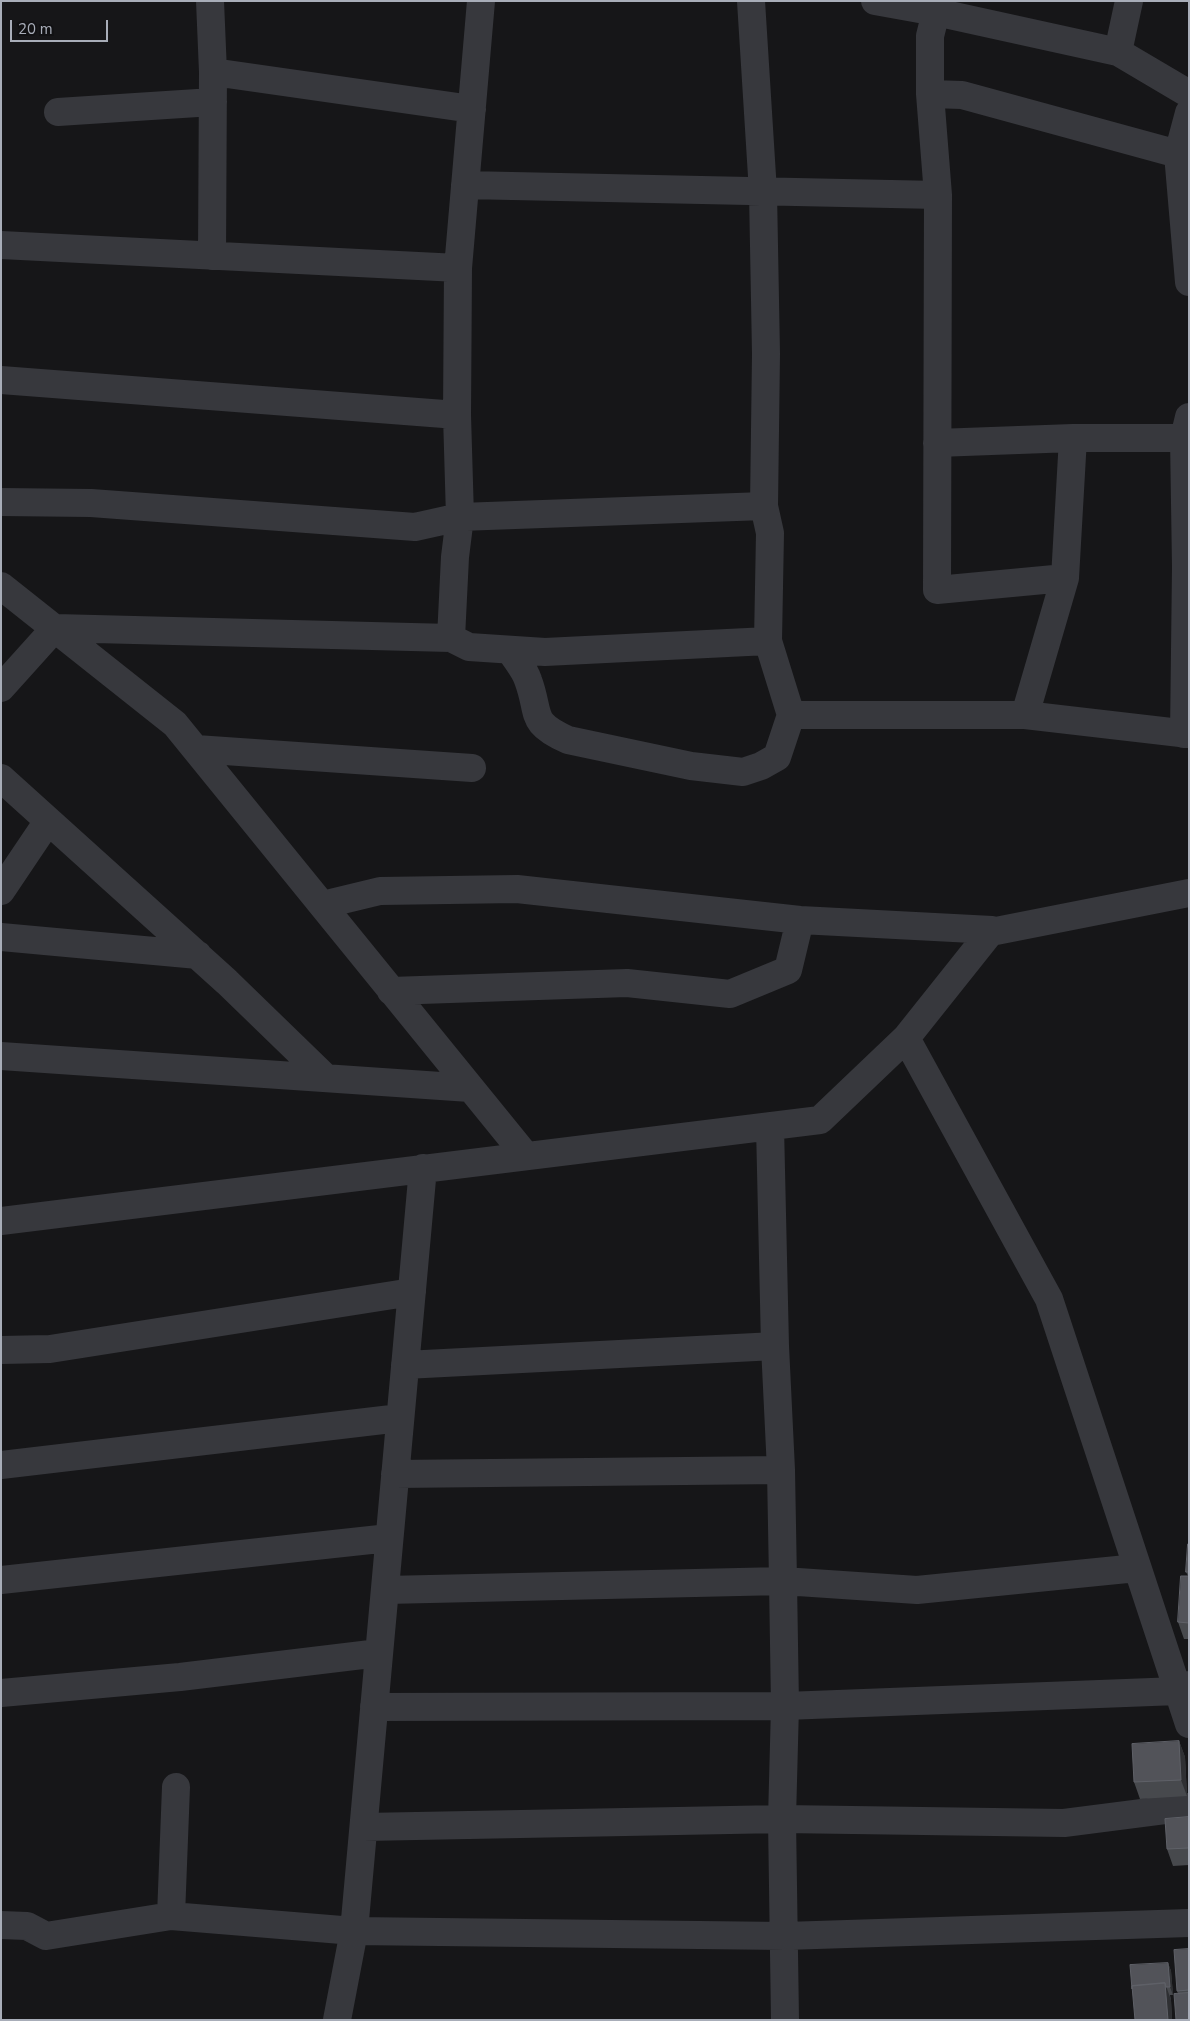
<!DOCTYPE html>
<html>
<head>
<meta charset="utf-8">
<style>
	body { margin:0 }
	#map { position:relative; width:1190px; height:2021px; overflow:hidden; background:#161618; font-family:"Nunito Sans",sans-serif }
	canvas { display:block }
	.frame { position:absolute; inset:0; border:2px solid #a8adb8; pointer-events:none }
	.scale { position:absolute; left:10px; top:20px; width:98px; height:22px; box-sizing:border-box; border:2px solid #a8adb8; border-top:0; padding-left:6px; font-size:15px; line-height:18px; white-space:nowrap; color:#a8adb8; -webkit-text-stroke:4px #111113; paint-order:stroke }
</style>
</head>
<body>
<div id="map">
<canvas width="1190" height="2021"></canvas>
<div class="frame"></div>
<div class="scale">20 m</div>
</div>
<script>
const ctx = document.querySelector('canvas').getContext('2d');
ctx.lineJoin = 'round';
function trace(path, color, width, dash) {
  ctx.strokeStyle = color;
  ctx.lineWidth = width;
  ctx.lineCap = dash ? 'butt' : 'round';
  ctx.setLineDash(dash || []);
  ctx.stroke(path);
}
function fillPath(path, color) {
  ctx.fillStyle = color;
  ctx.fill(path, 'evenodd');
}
trace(new Path2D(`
	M210 1 213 72 212 256
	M875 1 936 12 1118 52 1189 94
	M936 12 930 36V94L938 195
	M1118 52 1129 1
	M213 72 472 109
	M930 94 962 95 1178 154
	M58 112 213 102
	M1189 113 1178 154 1189 282
	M465 185 938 195 937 590 1065 578 1025 715 1189 734
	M1 245 458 268
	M1 380 457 415
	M937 443 1073 438H1184
	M1 502 91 503 415 527 460 517 764 506
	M1065 578 1073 438
	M1 586 175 724 526 1156
	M451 638 469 647 545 652 768 641
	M510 650C516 660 525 670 528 680 541 715 528 722 568 740L691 766 743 772 761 766 777 757 791 715 768 641 770 533 764 506 766 354 763 192 751 1
	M1 688 55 628 451 638 455 557 460 517 457 415 458 268 481 1
	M791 715H1025
	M1184 734 1186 567 1184 438 1189 417
	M196 749 472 768
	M1 778 227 982 326 1078
	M1 891 48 821
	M322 905 380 891 517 889 800 920 992 930
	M1 937 198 955
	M391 991 627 983 730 994 788 970 800 920
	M906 1038 1049 1299 1189 1724
	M1 1056 470 1088
	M770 1126 775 1346 781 1470 783 1581 785 1706 782 1819 785 2020
	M1 1221 820 1120 906 1038 992 930 996 931 1189 893
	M1 1350 50 1349 412 1292
	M405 1365 775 1346
	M1 1465 400 1418
	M395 1474 781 1470
	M1 1580 389 1538
	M386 1590 783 1581 917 1590 1137 1568
	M1 1693 180 1677 379 1653
	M374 1707 785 1706 1178 1691 1189 1685
	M364 1827 782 1819 1064 1823 1189 1807
	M171 1916 176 1787
	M1 1925 27 1926 46 1936 171 1916 354 1931 785 1936 1189 1923
	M337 2020 354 1931 423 1168`), '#37383d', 28);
fillPath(new Path2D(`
	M1189 1544V1639H1184L1178 1622 1188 1576 1186 1572Z
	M1179 1741 1185 1757 1187 1796 1140 1799 1134 1782Z
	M1189 1817V1865L1173 1866 1167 1849Z
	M1189 1949V2020L1177 1991Z
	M1168 1963 1171 1971 1173 1995H1170L1171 2000 1172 2020H1135Z`), '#47494d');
fillPath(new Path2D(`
	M1179 1741 1185 1757 1187 1796 1181 1780Z
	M1168 1963 1171 1971 1173 1995 1170 1987Z
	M1165 1983 1171 2000 1172 2020H1168Z`), '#2f3033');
const building = new Path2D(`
	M1188 1544H1189V1572H1186Z
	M1181 1576H1189V1623L1178 1622Z
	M1179 1741 1181 1780 1134 1782 1132 1744Z
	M1189 1817V1848L1167 1849 1165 1819Z
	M1189 1949V1990L1177 1991 1174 1950Z
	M1168 1963 1170 1987H1166L1165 1983 1132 1986V1989L1130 1965Z
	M1165 1983 1168 2020H1135L1132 1986Z
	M1189 1993V2020H1176L1174 1994Z`);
fillPath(building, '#525359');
trace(building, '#5f6168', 1);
</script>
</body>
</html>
